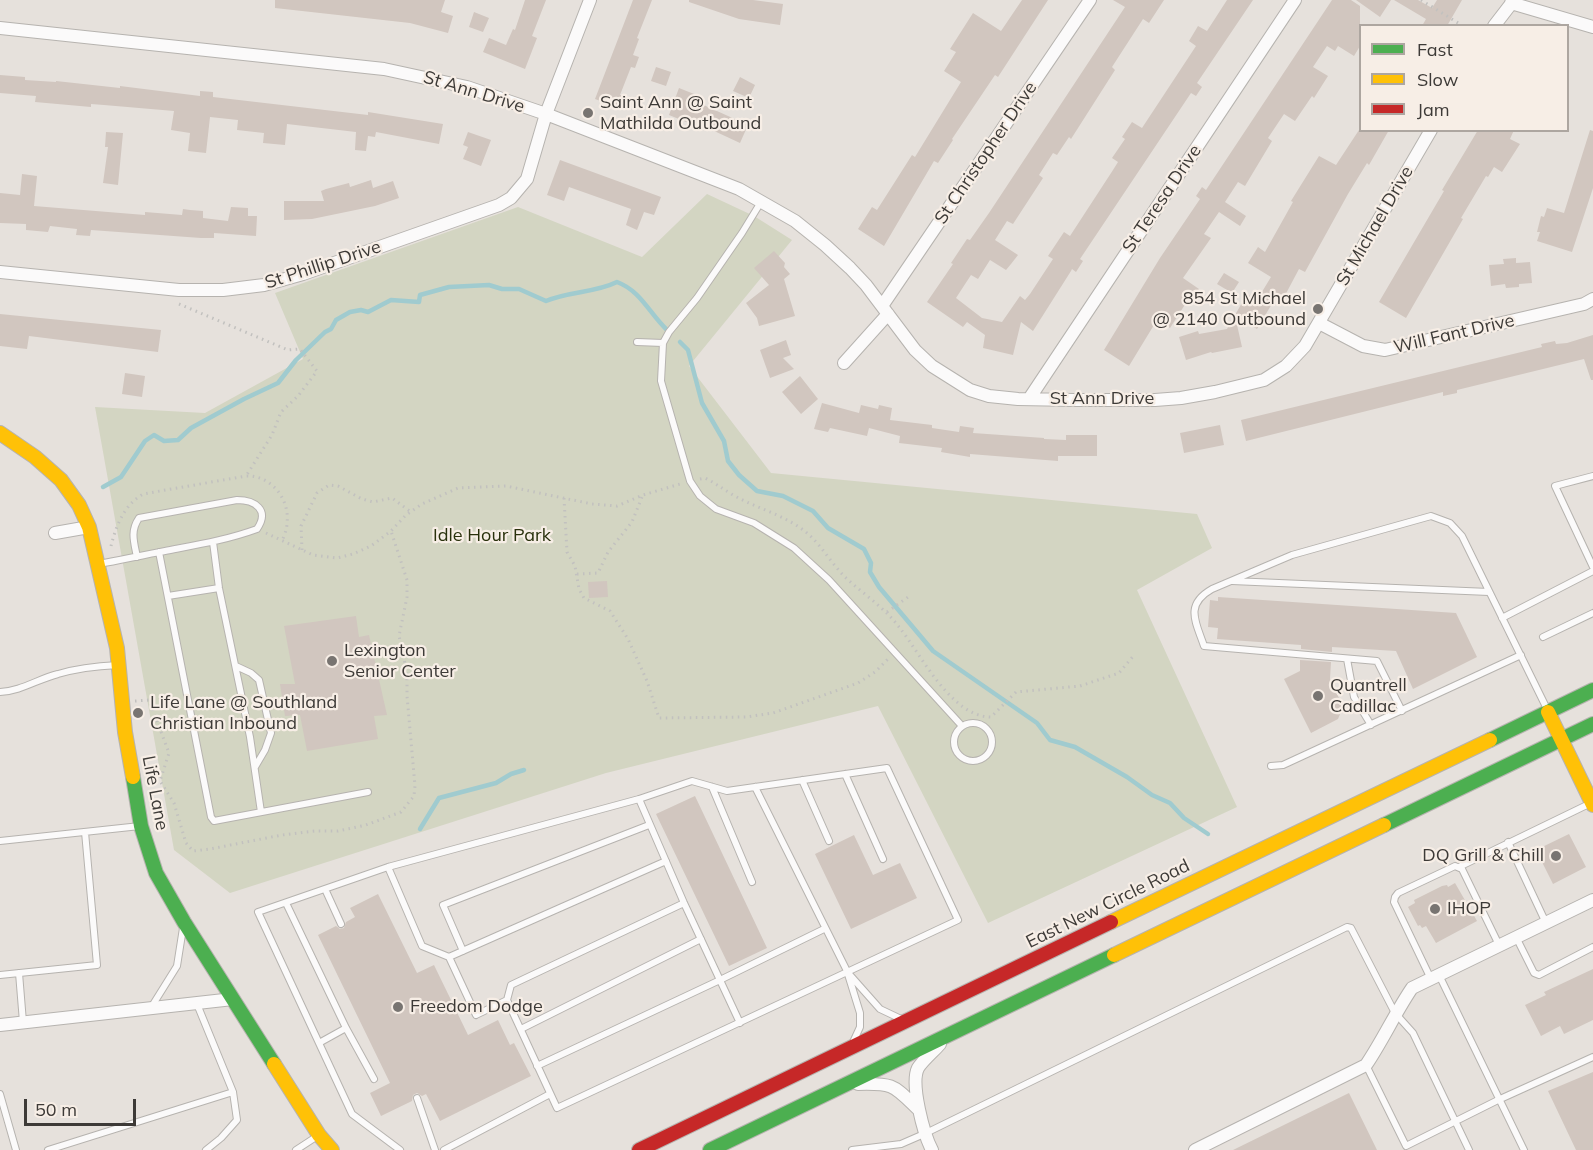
<!DOCTYPE html>
<html>
<head>
<meta charset="utf-8">
<style>
	body { margin:0 }
	#map { position:relative; width:1593px; height:1150px; overflow:hidden; background:#e6e1dc; font-family:Mulish,sans-serif }
	canvas { display:block }
	.legend { position:absolute; left:1359px; top:24px; width:210px; height:108px; box-sizing:border-box; background:#f7eee6; border:2px solid #ada6a0; margin:0; padding:8px 10px; list-style:none; font-size:18px; color:#3d3a37 }
	.legend li { display:flex; align-items:center; gap:12px; height:30px }
	.legend b { width:30px; border:2px solid #ada6a0 }
	.scale { position:absolute; left:24px; top:1099px; width:112px; height:27px; box-sizing:border-box; border:3px solid #3d3a37; border-top:0; padding-left:8px; font-size:18px; line-height:21px; white-space:nowrap; color:#3d3a37; -webkit-text-stroke:4px #f7eee6; paint-order:stroke }
</style>
</head>
<body>
<div id="map">
<canvas width="1593" height="1150"></canvas>
<ul class="legend">
<li><b style="height:8px;background:#4caf50"></b>Fast</li>
<li><b style="height:8px;background:#ffc107"></b>Slow</li>
<li><b style="height:8px;background:#c62828"></b>Jam</li>
</ul>
<div class="scale">50 m</div>
</div>
<script>
const ctx = document.querySelector('canvas').getContext('2d');
ctx.lineJoin = 'round';
function fillPath(path, color) {
  ctx.fillStyle = color;
  ctx.fill(path, 'evenodd');
}
function trace(path, color, width, dash) {
  ctx.strokeStyle = color;
  ctx.lineWidth = width;
  ctx.lineCap = dash ? 'butt' : 'round';
  ctx.setLineDash(dash || []);
  ctx.stroke(path);
}
function drawText(font, color, halo, rows, align = 'center') {
  ctx.font = font + ' Mulish,sans-serif';
  ctx.lineWidth = 4.5;
  ctx.setLineDash([]);
  ctx.textBaseline = 'middle';
  ctx.strokeStyle = halo;
  ctx.fillStyle = color;
  for (const [text, x, y, turn = 0] of rows) {
    ctx.save();
    ctx.translate(x, y);
    ctx.rotate((+turn || 0) * Math.PI / 180);
    ctx.textAlign = isNaN(turn) ? turn : align;
    if (halo) ctx.strokeText(text, 0, 0);
    ctx.fillText(text, 0, 0);
    ctx.restore();
  }
}
fillPath(new Path2D(`
	M707 194 754 216 792 240 689 366 771 473 1197 514 1212 548 1137 590 1237 807 988 923 878 706 606 773 230 893 174 850 95 407 205 413 303 359 275 293 518 207 642 257Z`), '#d3d5c2');
trace(new Path2D(`
	M680 342 688 350 702 403 724 441 728 461 739 475 757 491 783 496 813 511 828 528 864 549 871 563 870 572 879 587 933 651 1037 723 1050 740 1075 747 1127 777 1152 795 1170 803 1184 818 1208 834
	M103 487 121 477 145 441 154 435 164 441 178 440 191 428 244 399 278 383 296 360 325 332 331 329 336 320 350 312 361 310 368 312 391 300 419 302 420 295 449 287 489 285 502 289H519L546 301C569 291 595 293 617 282 641 291 649 313 667 330
	M420 829 439 798 496 783 511 774 524 770`), '#a0cbcf', 4.5);
fillPath(new Path2D(`
	M275 0H445L441 12 453 16 448 33 410 23 275 8Z
	M525 0H546L532 36 537 38 525 69 483 52 489 38 506 45 513 29 515 30Z
	M633 0H652L637 38 639 39 633 55 639 57 635 68 631 67 620 95 625 96 620 108 595 99Z
	M689 0H753L783 4 780 25 739 19 689 2Z
	M1022 0H1048L998 77 995 75 952 139 953 140 938 163 934 161 884 246 858 229 872 207 877 210 912 155 915 157 961 82 944 71 956 52 950 49 973 13 1001 31Z
	M1113 0H1164L1149 23 1143 19 1112 67 1115 70 1071 139 1069 137 1057 155 1053 153 1039 175 1043 178 1013 224 1007 221 995 240 1018 255 1011 264 1006 270 990 260 978 279 971 275 956 298 982 318 1002 322 1020 296 1025 300 1030 294 1053 259 1048 256 1064 232 1070 236 1113 170 1118 162 1112 158 1125 139 1122 137 1132 122 1142 128 1196 46 1189 41 1198 26 1207 31 1227 0H1253L1197 83 1202 87 1196 96 1191 93 1080 259 1083 261 1076 272 1072 269 1071 271 1033 331 1021 322 1013 355 983 348 985 335 967 322 963 327 927 302 953 264 951 263 967 239 970 240 989 213 1125 7Z
	M1332 0H1351L1360 6V46L1354 56 1338 46 1335 51 1327 46 1313 67 1328 76 1314 98 1312 96 1295 121 1284 114 1268 138 1272 141 1245 186 1238 182 1225 202 1246 216 1240 226 1219 212 1204 234 1211 238 1183 278 1199 289 1188 305 1186 303 1170 328 1157 320 1129 366 1104 350 1160 258 1200 199 1196 196 1202 187 1206 190Z
	M1356 0H1391L1380 17Z
	M1394 0H1418L1432 8 1437 0H1462L1447 26H1422L1426 19Z
	M474 12 489 18 483 32 469 27Z
	M656 67 671 72 666 86 651 81Z
	M0 75 25 77V80L56 82V81L120 88V86L200 96V91L213 92V97L368 115V112L443 124 439 144 376 132 375 137 368 136 366 151 355 150 356 132 287 124 285 145 263 143 264 133 237 130 238 120 210 117 206 153 188 151 190 133 171 130 174 111 104 105 91 104V107L35 102 36 96 0 93Z
	M740 77 755 85 749 98 733 91Z
	M679 88 699 96 697 102 748 125 740 143 697 123 696 126 669 115Z
	M1359 130H1389L1369 165 1367 163 1348 194 1305 272 1299 269 1282 301 1276 297 1257 329 1235 316 1242 347 1212 353 1211 352 1186 360 1179 337 1198 331 1199 334 1227 329 1247 294 1257 300 1271 277 1248 263 1258 247 1265 252 1293 202 1291 201 1319 156 1336 165Z
	M1478 130H1514L1510 139 1520 144 1502 172 1494 167 1488 177 1486 176 1461 218 1463 219 1406 318 1379 302 1444 191 1442 190Z
	M1590 130 1593 131V188L1572 252 1537 241 1540 232H1537L1541 216 1544 217 1547 208 1564 213Z
	M106 132 123 133 118 185 103 183 108 147H105Z
	M468 132 491 140 481 166 463 159 468 147 463 145Z
	M560 160 661 197 654 215 644 212 637 230 626 225 631 209 569 187 564 201 547 195Z
	M22 174 37 176 34 206 145 215V212L182 215 183 209 190 210 203 211V218L228 221 231 207 248 208V216H257L256 236 214 233V238H201L91 230 90 236 76 235 77 229 50 226 48 232 26 230V224L0 223V193L20 195Z
	M371 180 373 188 393 181 399 198 375 206 312 219 284 220V201H324L321 191 326 189 349 183 350 187Z
	M774 251 785 263 784 267 790 274 784 279 795 316 759 326 757 318 746 303 769 285 754 268Z
	M1516 258V263L1530 262 1532 283 1519 284V287L1506 288 1505 284 1491 286 1489 265 1504 264 1503 259Z
	M1224 273 1239 282 1232 293 1217 284Z
	M0 314 161 330 158 352 29 336 27 349 0 346Z
	M1593 335V380H1591L1584 359 1457 390V393L1443 396V392L1246 441 1241 420 1542 347 1541 344 1555 341 1556 344 1567 343Z
	M786 340 791 355 783 358 794 369 770 378 760 350Z
	M125 373 145 376 142 397 122 394Z
	M800 376 818 399 801 414 782 392Z
	M822 403 859 413 861 405 878 409 879 405 892 408 890 420 932 425V428L959 432 960 426 974 428 973 433 1044 438V439L1066 440V435H1097V456H1058V461L970 454V457L941 452 942 448 899 443 900 436 869 428 867 436 830 428 828 432 814 429Z
	M1220 425 1224 445 1184 453 1180 433Z
	M607 581 608 597 589 598 588 582Z
	M1218 597 1456 613 1477 657 1413 689 1396 651 1332 647V652L1301 649V645L1217 639 1218 628 1208 627 1210 600 1218 601Z
	M356 616 359 637 369 635 387 715 374 716 378 739 307 751 300 715 285 716 280 684H295L284 626Z
	M1300 660 1331 662 1330 679 1343 707 1338 719 1311 733 1284 679 1300 671Z
	M695 796 767 948 729 966 656 814Z
	M1569 834 1586 867 1553 884 1536 850Z
	M854 835 873 875 900 863 917 898 851 929 815 854Z
	M1455 883 1477 921 1436 943 1426 926 1422 928 1420 925 1418 926 1408 907 1415 903 1414 900 1442 886 1447 885 1448 887Z
	M378 894 417 973 434 965 468 1035 498 1020 510 1045 514 1043 531 1076 440 1121 426 1094 422 1096 417 1093 413 1095 412 1101 381 1116 370 1093 390 1083 318 935 336 926 340 929 344 928 346 922 355 917 350 908Z
	M1593 969V1020L1564 1034 1560 1026 1541 1036 1525 1005 1546 995 1544 992Z
	M1593 1072V1150H1576L1548 1091Z
	M1349 1093 1377 1150H1233Z`), '#d1c6bf');
const lane = new Path2D(`
	M761 202 742 233 697 298 669 332 663 343 661 381 690 481 700 496 716 509 754 523 794 548 829 580 962 726
	M637 342 663 343
	M1593 476 1555 486 1593 567
	M213 542 219 588 250 737 261 812
	M159 552 211 817 214 821 368 792
	M99 564C121 560 143 555 165 551 196 545 227 540 257 529 270 510 255 500 237 500L139 518C130 531 134 542 137 557
	M1232 581 1489 592
	M168 596 219 588
	M1502 618 1593 571
	M1543 637 1593 613
	M1347 659 1354 697 1371 725
	M236 666 251 673 259 680 271 733 265 750 255 767
	M0 692C21 691 38 679 58 674 78 668 98 666 118 665
	M1402 711 1377 661 1204 646C1196 622 1184 605 1212 589L1292 555 1431 516 1450 523 1462 536 1547 709
	M954 742a19 19 0 1 1 38 0a19 19 0 1 1-38 0Z
	M1271 766 1283 765 1521 655
	M845 774 883 859
	M802 780 829 841
	M712 787 752 882
	M755 787 847 971 860 1013V1027L854 1040
	M639 799 684 903 740 1023
	M0 841 140 826
	M1508 842 1546 923
	M388 867 422 946 449 957 476 1015 507 1000
	M1459 867 1591 803
	M325 889 341 924
	M286 903 346 1028 374 1079
	M1516 937 1534 973 1539 975 1593 947
	M463 951 443 905 649 825
	M449 957 666 861
	M19 973 23 1022
	M849 974 880 1009 899 1018
	M0 975 97 965 85 832
	M1439 975 1524 1150
	M1431 979 1394 902 1395 897 1398 893 1455 866 1462 869 1499 945
	M197 1004 233 1092
	M152 1006 177 966 183 928
	M521 1029 701 939
	M319 1043 346 1028
	M1366 1065 1406 1146 1498 1100 1593 1057
	M537 1066 720 980 824 929
	M0 1094 16 1150
	M417 1098 435 1150
	M48 1150 233 1092 237 1120 221 1138 206 1150
	M296 1150 319 1135
	M400 1150 352 1114 258 912 388 867 639 799 692 781 727 791 887 768 958 920 557 1108 507 1000 511 985 684 903
	M444 1150 550 1094
	M852 1150 901 1144 924 1134 1347 927 1351 928 1395 1013 1413 1033 1469 1150`);
const street = new Path2D(`
	M1511 3 1593 27
	M1494 26 1514 0
	M0 28 384 69 467 87 546 114 739 189 795 221 825 245 850 268 866 285 915 350 932 366 970 390 989 396 1018 399 1074 400H1155L1181 398 1215 392 1264 380 1286 366 1305 346 1431 130
	M0 272 179 290H223L264 285 303 274 499 205 511 198 527 179 546 114 590 0
	M882 306 1090 0
	M1319 323 1363 346 1385 350 1584 304 1593 299
	M844 363 888 314
	M1029 399 1295 0
	M55 533 89 527
	M0 1025 233 999
	M858 1084C895 1083 893 1085 919 1110
	M932 1150C924 1135 910 1084 918 1068 923 1060 934 1051 940 1044
	M1195 1150 1366 1065C1383 1040 1395 1013 1412 988L1593 900`);
const fast = new Path2D(`
	M1490 740 1593 690
	M133 777 141 826 156 873 184 922 274 1064
	M1384 825 1593 724
	M710 1150 1114 955`);
const slow = new Path2D(`
	M0 433 35 457 61 480 79 505 89 527 117 648 125 732 133 777
	M1548 712 1593 805
	M1111 922 1490 740
	M1114 955 1384 825
	M274 1064 319 1135 332 1150`);
const jam = new Path2D(`
	M639 1150 1111 922`);
trace(lane, '#b6b3af', 8);
trace(street, '#b6b3af', 14);
trace(fast, '#b6b3af', 16);
trace(slow, '#b6b3af', 16);
trace(jam, '#b6b3af', 16);
trace(new Path2D(`
	M1421 0 1463 26
	M179 304 288 350 300 349 317 371 298 396 281 412 272 435 246 476
	M700 479 705 478C715 483 723 489 733 495 754 507 778 513 799 527 819 540 829 561 845 577 863 594 884 607 899 627 921 654 951 717 991 717L1016 692 1080 686 1119 673 1135 654
	M564 498 567 552 575 566 579 589 584 598 610 611 628 639 647 681 659 718 746 717 773 713 858 683 875 672 889 658
	M266 533 313 555 337 558 353 554 371 546 391 531 406 515 422 504 458 488 506 486 592 504 617 506 643 495 680 484
	M111 546C116 526 124 505 143 494L246 476C271 475 290 499 287 523 287 529 284 536 282 541
	M302 550 301 526 317 493 329 485 338 486 362 499 373 502 392 498 411 512
	M577 574 598 573 608 552 632 522 642 497
	M887 612 911 595
	M135 701 149 700 169 753 160 781 174 803 186 843 193 851 210 849 282 835 315 831H338L366 825 401 812 414 796 415 786 407 696V673L399 636 407 597V580L391 531`), '#c2c1bf', 3, [1.5, 4.5]);
trace(lane, '#fbfafa', 6);
trace(street, '#fbfafa', 12);
trace(fast, '#4caf50', 14);
trace(slow, '#ffc107', 14);
trace(jam, '#c62828', 14);
for (const [x, y, r, color] of [
	[588,113,6,"#787471"],
	[1318,309,6,"#787471"],
	[332,661,6,"#787471"],
	[1318,696,6,"#787471"],
	[138,713,6,"#787471"],
	[1556,856,6,"#787471"],
	[1435,909,6,"#787471"],
	[398,1007,6,"#787471"]
]) {
  const dot = new Path2D();
  dot.arc(x, y, r, 0, 2 * Math.PI);
  ctx.fillStyle = color;
  ctx.fill(dot);
  trace(dot, '#f7eee6', 2);
}
drawText('18px', '#3d3a37', '#f7eee6', [
	["St Ann Drive",474,92,17],
	["St Christopher Drive",986,153,-56],
	["St Teresa Drive",1162,199,-56],
	["St Michael Drive",1375,226,-60],
	["St Phillip Drive",323,265,-18],
	["Will Fant Drive",1454,334,-13],
	["St Ann Drive",1102,399],
	["Life Lane",155,793,79],
	["East New Circle Road",1108,904,-26]
]);
drawText('18px', '#3d3a37', '#f7eee6', [
	["Saint Ann @ Saint",600,103],
	["Mathilda Outbound",600,124],
	["854 St Michael",1306,299,"right"],
	["@ 2140 Outbound",1306,320,"right"],
	["Lexington",344,651],
	["Senior Center",344,672],
	["Quantrell",1330,686],
	["Cadillac",1330,707],
	["Life Lane @ Southland",150,703],
	["Christian Inbound",150,724],
	["DQ Grill & Chill",1544,856,"right"],
	["IHOP",1447,909],
	["Freedom Dodge",410,1007]
], 'left');
drawText('18px', '#29310c', '#f7eee6', [
	["Idle Hour Park",492,536]
]);
</script>
</body>
</html>
